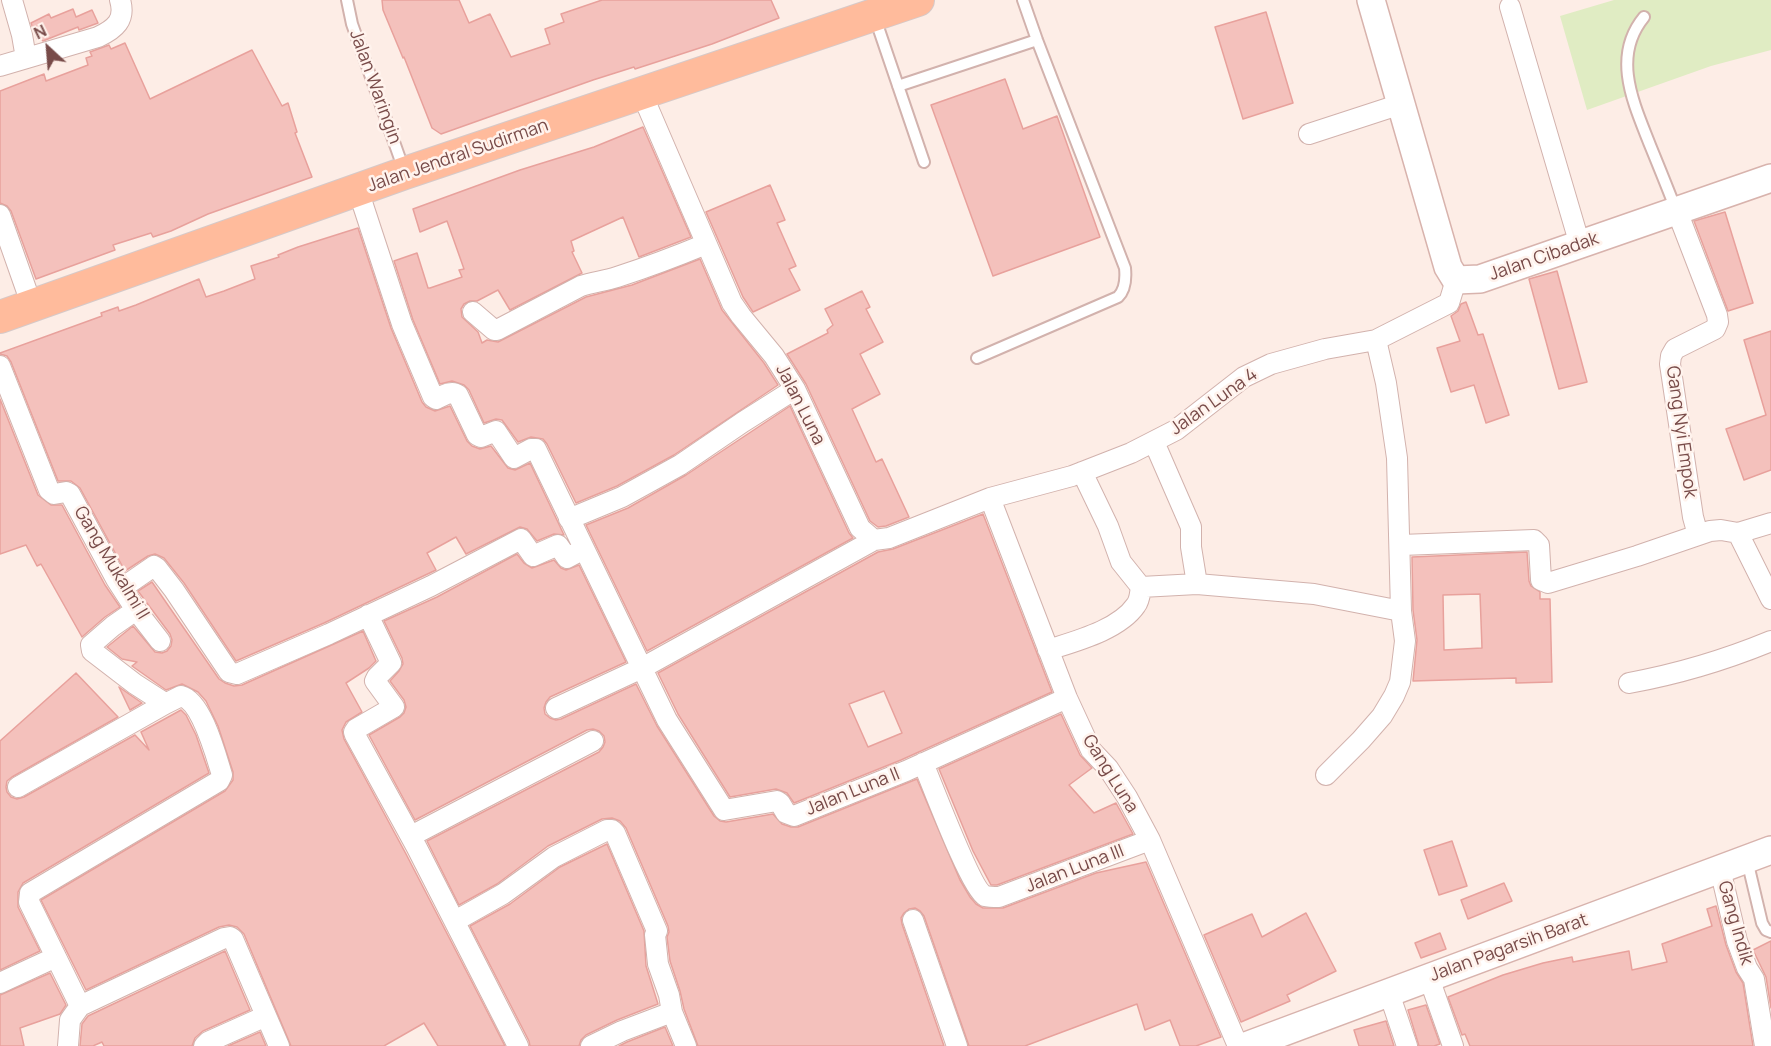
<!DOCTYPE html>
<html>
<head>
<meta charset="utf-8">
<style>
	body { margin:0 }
	#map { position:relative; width:1771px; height:1046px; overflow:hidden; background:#fdede6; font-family:Manrope,sans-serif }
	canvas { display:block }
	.north { position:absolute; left:18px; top:18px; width:60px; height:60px; -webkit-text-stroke:4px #fff3ed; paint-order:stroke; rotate:334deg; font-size:16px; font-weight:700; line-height:24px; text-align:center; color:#784b49 }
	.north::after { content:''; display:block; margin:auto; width:21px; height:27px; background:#784b49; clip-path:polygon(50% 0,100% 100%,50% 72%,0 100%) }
</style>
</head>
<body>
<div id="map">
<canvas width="1771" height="1046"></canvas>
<div class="north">N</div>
</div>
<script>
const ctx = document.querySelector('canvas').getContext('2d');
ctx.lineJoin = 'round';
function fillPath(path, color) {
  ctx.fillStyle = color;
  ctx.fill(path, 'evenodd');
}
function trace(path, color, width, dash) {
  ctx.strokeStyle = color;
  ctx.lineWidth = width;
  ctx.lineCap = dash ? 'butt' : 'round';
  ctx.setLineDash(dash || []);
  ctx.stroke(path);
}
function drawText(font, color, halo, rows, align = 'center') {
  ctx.font = font + ' Manrope,sans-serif';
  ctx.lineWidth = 5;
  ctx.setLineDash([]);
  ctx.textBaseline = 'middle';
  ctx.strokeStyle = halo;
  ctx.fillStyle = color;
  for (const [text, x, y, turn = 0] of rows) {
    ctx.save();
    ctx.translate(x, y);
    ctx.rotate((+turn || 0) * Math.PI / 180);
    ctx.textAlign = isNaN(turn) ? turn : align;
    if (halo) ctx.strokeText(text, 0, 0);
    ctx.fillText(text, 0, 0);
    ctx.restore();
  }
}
fillPath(new Path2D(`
	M1614 0H1771V50L1711 66 1587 110 1560 16Z`), '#e0ecc3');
const building = new Path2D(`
	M382 0H459L469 23 490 14 511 57 550 44 545 29 564 22 561 14 602 0H771L779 18 712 44 635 69 634 67 593 80 441 134 432 128 404 57 403 58 383 10Z
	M73 9 76 17 92 10 98 23 79 30 78 27 43 41 41 38 37 39 31 23 49 14 51 18Z
	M1266 12 1293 103 1243 119 1215 27Z
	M125 43 150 99 252 50 282 106 288 103 297 132 295 133 312 177 208 214 171 231 153 237 151 233 113 245 115 250 36 279 11 211 7 206 0 203V91L44 74 46 81 88 65 86 58 92 56 90 52 109 45 111 49Z
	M1005 79 1023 129 1057 116 1100 237 993 276 931 105Z
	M643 127 691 237 639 257 623 217 571 241 574 251 572 252 582 273 510 310 498 290 477 301H470L464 304 461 309 462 317 478 332 482 343 487 340 498 342 586 297 632 285 700 259 722 310 764 363 778 385 674 455 617 486 576 503 547 444 543 439 531 437 518 442 502 420 496 419 484 423 469 390 464 385 452 381 440 384 413 320 394 261 417 253 428 288H430L462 277 459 270 464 269 447 221 420 232 413 209 520 170 594 147Z
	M770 185 785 220 777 223 796 266 789 269 800 290 753 312 743 297 706 212Z
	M1725 212 1753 303 1728 311 1694 221Z
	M358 228 391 328 422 402 426 407 435 411 450 406 467 441 472 446 480 449 491 446 508 468 515 470 530 463 564 535 554 534 537 541 527 529 520 527 466 554 456 537 427 553 436 570 324 623 236 661 184 583 164 558 155 554 148 556 125 571 80 488 71 481H58L11 362 7 356 0 354V353L102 316 101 313 118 307 119 311 136 305 199 279 206 297 224 291 255 279 251 266 279 257 278 255 298 247Z
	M1557 271 1587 382 1559 389 1529 279Z
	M862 291 870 307 866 309 883 342 860 354 880 394 852 409 876 462 882 459 909 517 886 526 878 527 870 521 806 384 787 354 828 333 827 330 833 325 825 309Z
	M1466 302 1478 335 1483 334 1509 415 1486 423 1474 385 1451 392 1437 348 1460 341 1451 316 1458 311 1461 304Z
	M1771 331V470L1744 480 1726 429 1766 415 1744 340Z
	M0 399 38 495 51 505H62L105 585 120 607 105 617 82 637 41 564 37 566 26 545 0 554Z
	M790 406 849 533 853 538 647 651 586 525 628 508 686 475Z
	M983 514 1052 692 901 760 794 803 787 793 776 789 730 797 678 714 658 673 878 552 893 549ZM884 691 902 733 868 747 849 704Z
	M1527 552 1529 581 1531 586 1540 592V599H1550L1552 682 1516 683V678L1413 681 1417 640 1413 610 1412 557ZM1480 594 1482 648 1444 650 1443 595Z
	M517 554 524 563 532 568 554 560 561 568 566 570 579 565 626 662 550 697 546 702 544 708 545 714 550 718 556 720 561 719 636 684 657 726 714 816 720 821 726 822 773 814 782 824 791 827H798L917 779 960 880 970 897 976 904 983 908H1003L1096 873 1146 862 1221 1037 1196 1046H1180L1170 1020 1145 1030 1137 1004 1025 1046H969L924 916 920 911 915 908 909 909 904 913 901 918 902 924 944 1046H698L684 1009 680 991 670 961 667 937 669 932 668 926 626 828 620 821 612 818 602 819 548 846 497 884 459 905 427 841 599 752 603 747 605 742 604 736 599 731 593 729 587 730 415 820 369 735 400 717 404 713 406 707 404 700 390 681 399 671 403 664 402 658 384 621 437 597Z
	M152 582 219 679 225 683 234 686 242 685 363 631 376 661 369 668 346 683 362 712 346 722 342 730 344 739 406 854 505 1046H438L424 1023 384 1046H291L244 934 237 927 229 925 219 927 86 990 41 900 225 791 233 780V772L218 726 206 701 198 692 182 684 166 690 132 666 137 662 122 659 107 647 133 626 155 652 162 653 167 651 171 646 172 640 170 634 138 591Z
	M76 673 118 717 12 777 7 781 6 787 7 792 11 797 17 799 24 797 135 735 149 750 141 732 181 710 186 715 196 735 209 773 23 883 18 892V907L40 951 0 970V741Z
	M119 687 129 694 142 703 130 710Z
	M1061 714 1080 755 1092 768 1069 785 1094 813 1116 803 1133 834 997 885H991L973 851 939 769Z
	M1452 841 1467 886 1439 895 1424 850Z
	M607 844 644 931 646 966 658 1004 617 1020 586 1035 581 1040 579 1046H530L529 1041 470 926 510 904 560 867Z
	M1504 883 1512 901 1468 919 1461 900Z
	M1716 906 1726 945 1736 972 1743 983 1753 1046H1470L1465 1034 1462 1035 1448 997 1503 975 1543 963 1572 957 1573 962 1629 951 1632 970 1667 962 1662 944 1712 926 1707 909Z
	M1306 913 1336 971 1287 995 1290 1001 1241 1022 1204 935 1252 914 1262 937Z
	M1440 933 1446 949 1421 958 1415 943Z
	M1771 941V1008L1766 977 1753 950Z
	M225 951 250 1010 203 1031 195 1038 192 1046H104L102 1042 93 1046H80L82 1024 88 1016Z
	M50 973 66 1005 60 1014 20 1028 24 1046H0V995Z
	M1426 1005 1440 1044 1434 1046H1419L1408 1010Z
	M1386 1021 1394 1046H1359L1354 1030Z
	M665 1027 673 1046H619L627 1042Z
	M260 1032 266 1046H228Z`);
fillPath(building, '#f4c1bc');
trace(building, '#e8a19c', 1.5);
const lane = new Path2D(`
	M347 0 352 24 404 170
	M1644 17C1611 57 1634 104 1650 145 1659 167 1668 189 1676 210
	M875 18 924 162
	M898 86 1037 40
	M977 358 1118 297C1125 290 1126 278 1125 268L1037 40 1023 0
	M1747 860 1762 923 1766 930 1771 932`);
const street = new Path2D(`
	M12 0 22 35 26 58
	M1510 7 1580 245
	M0 66 98 37C115 29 126 20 120 0
	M642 94 732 303 741 316 774 356 795 389 860 528 874 540 889 538 990 498 1072 476 1131 453 1176 430 1244 377 1271 364 1325 349 1376 340 1449 303 1456 280
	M1309 134 1401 104
	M358 190 402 324 433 397 436 399C443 396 451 390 458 395L477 435 481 437 496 431 514 458 531 449H536L667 720 724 810 777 801 780 803 786 813 794 816 906 771 1067 698
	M1677 211 1717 315 1718 322 1715 329 1675 349 1671 356 1670 364 1693 517 1698 535
	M0 215 32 306
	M473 312 494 330H497L581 286C593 282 605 281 617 277 648 267 677 256 706 244
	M0 366 49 490 54 494 66 492 70 494 116 579 136 610 160 641
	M1154 442 1191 527V547L1197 584 1314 594 1401 611
	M1082 472 1108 526 1121 562 1141 587 1197 584
	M990 498 1067 698 1091 750 1108 768 1127 797 1150 840 1238 1046
	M569 519 622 497 680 465 743 422 795 389
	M1738 533 1771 523
	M1401 545 1534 540 1539 545 1541 580 1548 583 1637 556 1710 531 1721 530 1738 533 1771 599
	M122 588 154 566 157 568 174 590 229 672 237 674 329 634 431 586 521 539 533 556 558 545 567 558 584 549
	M368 615 391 663 377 677 375 681 394 707 356 729 354 732 355 735 417 848 518 1046
	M1048 650C1076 641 1119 630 1136 605 1140 600 1140 592 1141 587
	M1629 683C1678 674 1725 660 1771 641
	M556 708 642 668 874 540
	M923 763C932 784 971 889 985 896 989 897 996 897 999 897L1150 840
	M1326 775 1361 740 1382 716 1394 696 1400 682 1405 641 1401 611 1397 458 1386 383 1376 340
	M18 787 165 704 163 702 135 684 92 651 91 645 113 626 136 610
	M411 836 593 741
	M1720 869 1737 941 1747 968 1754 979 1765 1046
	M913 920 957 1046
	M455 921 503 894 554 857 607 830H612L615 833 657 931 655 935 658 964 669 995 672 1012 686 1046
	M1429 978 1453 1046
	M0 983 56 957
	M1389 993 1407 1046
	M80 1006 29 902 30 893 219 781 222 775C216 756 202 701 181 696L165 704
	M68 1046 70 1020 80 1006 224 938 230 937 233 939 279 1046
	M204 1046 208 1042 266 1016
	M591 1046 622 1031 672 1012`);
const secondary = new Path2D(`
	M1371 0 1448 267 1456 280 1480 279 1771 178
	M1246 1046 1771 850`);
const primary = new Path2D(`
	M0 317 405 173 918 0`);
trace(lane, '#d2b2ad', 14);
trace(street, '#d2b2ad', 22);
trace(secondary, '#d8b3ad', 30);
trace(primary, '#d6c9c8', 34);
trace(lane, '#fff', 10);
trace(street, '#fff', 20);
trace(secondary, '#fff', 27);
trace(primary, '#ffbb9c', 32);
drawText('18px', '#784b49', '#fff3ed', [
	["Jalan Waringin",375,87,70],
	["Jalan Jendral Sudirman",458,156,-19],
	["Jalan Cibadak",1544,257,-19],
	["Jalan Luna 4",1214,402,-35],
	["Jalan Luna",800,405,63],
	["Gang Nyi Empok",1681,432,82],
	["Gang Mukalmi II",111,563,59],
	["Gang Luna",1110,774,58],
	["Jalan Luna II",853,792,-22],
	["Jalan Luna III",1075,869,-21],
	["Gang Indik",1735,923,74],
	["Jalan Pagarsih Barat",1509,948,-20]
]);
</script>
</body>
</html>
